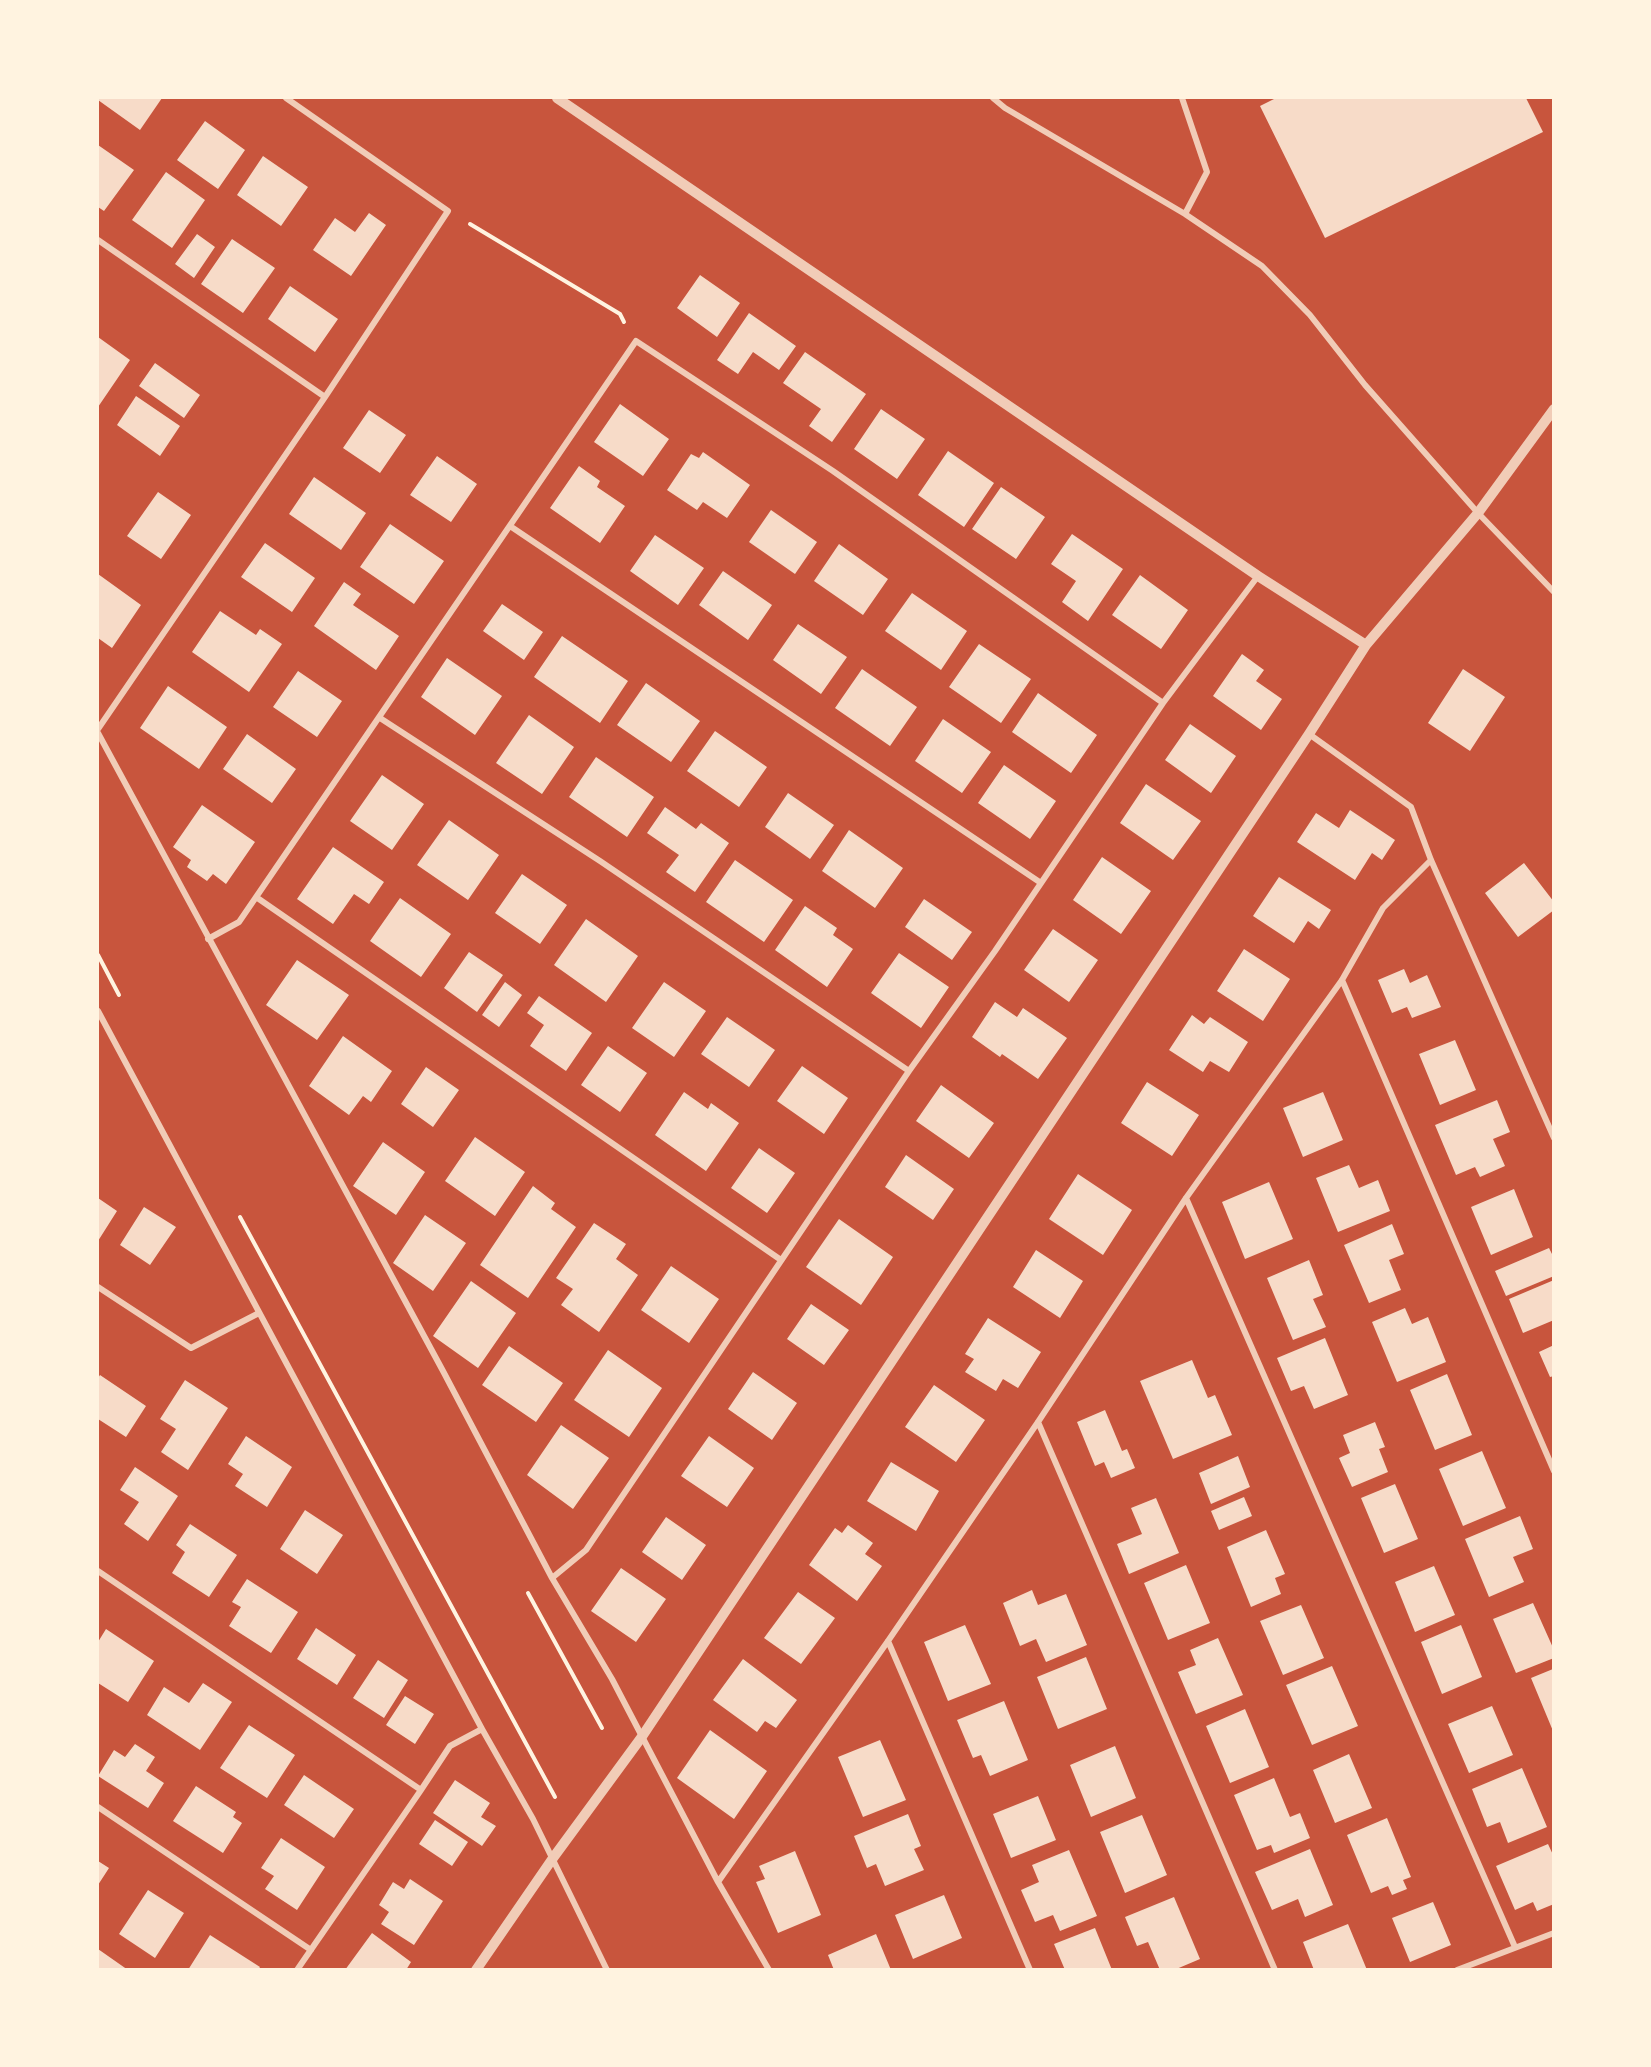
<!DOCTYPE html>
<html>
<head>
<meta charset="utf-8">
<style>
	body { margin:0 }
	#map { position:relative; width:1651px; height:2067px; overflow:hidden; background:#c8553d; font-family:Bitter,serif }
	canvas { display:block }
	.frame { position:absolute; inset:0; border:99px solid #fff3e0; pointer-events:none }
</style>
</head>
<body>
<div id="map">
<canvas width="1651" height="2067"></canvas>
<div class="frame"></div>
</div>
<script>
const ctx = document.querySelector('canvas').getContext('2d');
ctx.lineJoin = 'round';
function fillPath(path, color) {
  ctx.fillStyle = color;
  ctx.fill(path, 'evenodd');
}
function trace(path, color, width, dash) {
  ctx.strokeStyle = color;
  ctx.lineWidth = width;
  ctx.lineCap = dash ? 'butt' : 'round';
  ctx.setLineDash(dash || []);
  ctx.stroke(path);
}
fillPath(new Path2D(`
	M98 98H162L140 130 98 100Z
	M1276 98H1526L1543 132 1325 238 1260 106Z
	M205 121 245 150 218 189 177 160Z
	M98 145 134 170 104 211 98 207Z
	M263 156 308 187 281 226 237 195Z
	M166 172 205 200 172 248 132 220Z
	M369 213 386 225 351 276 313 250 335 218 355 232Z
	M197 234 215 247 194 278 175 264Z
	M232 239 275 268 243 313 201 284Z
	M700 275 740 303 717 337 677 308Z
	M290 286 338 319 315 352 268 319Z
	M749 313 796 346 779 370 753 352 738 374 717 360Z
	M98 337 130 360 98 407Z
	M805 352 866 394 832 442 809 426 821 409 783 383Z
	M155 363 200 395 184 418 139 386Z
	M136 396 180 426 160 456 117 425Z
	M620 404 669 439 643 476 594 442Z
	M881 409 925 439 897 479 854 449Z
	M369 410 406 435 380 473 343 448Z
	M948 451 994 483 964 527 918 495Z
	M703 452 750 485 727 518 703 502 697 510 667 490 691 454 699 458Z
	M437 456 477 484 451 522 410 495Z
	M579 466 600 481 597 487 625 506 600 543 550 508Z
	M314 477 366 513 341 550 289 514Z
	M1001 487 1045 517 1016 559 972 529Z
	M158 492 191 515 161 559 127 536Z
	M771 510 817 542 795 574 749 542Z
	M390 524 444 561 414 604 360 567Z
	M1072 534 1123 569 1088 621 1062 602 1076 581 1051 564Z
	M655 535 704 568 678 605 630 571Z
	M265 543 315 578 292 612 241 577Z
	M839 544 888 579 863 615 814 581Z
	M723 571 772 605 748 640 699 605Z
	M98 574 141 605 112 648 98 638Z
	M1140 575 1188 610 1161 649 1112 615Z
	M344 582 361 594 353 605 399 636 376 670 314 626Z
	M912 593 967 631 941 670 885 631Z
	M502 604 543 632 524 660 483 631Z
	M220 611 256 635 260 629 282 644 249 692 192 652Z
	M798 624 847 657 821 694 773 660Z
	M562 636 628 681 600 723 534 677Z
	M979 644 1031 679 1001 723 949 687Z
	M1242 654 1264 670 1256 681 1282 699 1261 730 1213 696Z
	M447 658 502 696 475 735 421 697Z
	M862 669 917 707 890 746 835 708Z
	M1463 669 1505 697 1470 751 1428 723Z
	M298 671 342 701 317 737 273 707Z
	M646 683 700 721 671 762 617 725Z
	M168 686 227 727 199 769 140 728Z
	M1038 693 1097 735 1071 773 1012 732Z
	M529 715 574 747 542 794 496 763Z
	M943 719 991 752 962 793 915 761Z
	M1190 724 1236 756 1211 793 1165 760Z
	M715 731 767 767 739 807 687 771Z
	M247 734 296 769 272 803 223 769Z
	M596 757 654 797 627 837 569 797Z
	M1004 765 1056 801 1030 839 978 803Z
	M382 775 424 804 392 850 350 821Z
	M1146 784 1201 821 1173 860 1120 823Z
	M788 793 834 825 810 859 765 827Z
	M202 805 255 842 226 884 213 874 207 881 187 867 191 860 173 847Z
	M665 807 696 829 701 823 729 843 695 892 666 872 679 855 647 833Z
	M1350 810 1395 840 1382 860 1372 853 1355 880 1297 842 1316 813 1339 828Z
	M449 820 499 855 468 900 417 865Z
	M849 830 903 868 875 908 822 871Z
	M333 847 384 882 369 904 354 894 333 924 297 899Z
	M1102 857 1151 891 1121 934 1073 900Z
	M735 860 793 900 764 942 706 902Z
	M1524 863 1554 902V910L1518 937 1485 893Z
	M522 874 567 905 540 944 495 913Z
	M1279 877 1331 910 1319 929 1308 921 1294 943 1253 916Z
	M400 898 451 934 421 977 370 941Z
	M924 899 972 932 952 960 905 927Z
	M805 906 837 928 833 935 853 949 827 987 775 950Z
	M586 919 638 956 606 1002 554 965Z
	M1053 929 1098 960 1069 1002 1024 970Z
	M1244 949 1290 979 1263 1021 1217 991Z
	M469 952 503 975 477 1012 444 988Z
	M899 953 949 987 921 1028 871 993Z
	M297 960 349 995 317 1040 266 1005Z
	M1404 969 1410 983 1427 975 1441 1007 1412 1018 1407 1007 1392 1013 1378 980Z
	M505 982 522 995 499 1027 482 1015Z
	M664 982 706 1011 674 1057 632 1028Z
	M539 996 592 1033 566 1071 530 1046 544 1025 527 1013Z
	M995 1002 1017 1017 1023 1008 1067 1038 1038 1079 1002 1054 1000 1057 972 1037Z
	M1192 1015 1204 1024 1210 1017 1248 1042 1229 1072 1210 1061 1203 1072 1169 1050Z
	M727 1017 775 1050 749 1087 701 1054Z
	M343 1036 392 1071 371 1102 363 1096 349 1115 309 1086Z
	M1455 1040 1476 1090 1440 1105 1419 1054Z
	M608 1046 647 1073 620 1112 581 1085Z
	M802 1066 848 1098 824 1134 777 1101Z
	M426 1067 459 1090 433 1127 401 1104Z
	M1147 1082 1199 1115 1172 1156 1121 1123Z
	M941 1085 994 1123 969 1158 916 1121Z
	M684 1092 708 1109 711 1103 739 1123 706 1171 655 1135Z
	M1323 1092 1343 1140 1303 1157 1283 1108Z
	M1497 1100 1510 1132 1493 1139 1505 1166 1480 1177 1475 1167 1456 1175 1435 1125Z
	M475 1137 525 1172 495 1216 445 1181Z
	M383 1142 425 1172 396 1215 353 1186Z
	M759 1148 795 1173 767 1213 731 1188Z
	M906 1155 954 1189 933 1220 885 1187Z
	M1349 1165 1359 1188 1378 1180 1390 1211 1338 1232 1316 1178Z
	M1078 1174 1132 1210 1103 1255 1049 1219Z
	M1269 1182 1293 1239 1245 1259 1222 1202Z
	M533 1186 555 1203 551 1209 576 1227 528 1298 480 1265Z
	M1514 1189 1533 1237 1491 1255 1471 1207Z
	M98 1198 117 1211 98 1241Z
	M144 1207 176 1227 150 1265 120 1245Z
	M425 1215 466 1243 433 1291 393 1263Z
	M839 1219 893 1257 861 1305 806 1267Z
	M594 1223 626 1244 616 1259 638 1275 599 1332 561 1305 573 1289 556 1278Z
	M1392 1224 1404 1254 1389 1260 1401 1290 1369 1303 1344 1245Z
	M1549 1248 1554 1258V1276L1506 1296 1495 1271Z
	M1036 1250 1083 1281 1060 1318 1013 1287Z
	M1309 1260 1323 1295 1313 1299 1326 1327 1293 1340 1267 1278Z
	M671 1266 719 1299 689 1343 641 1310Z
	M1554 1280V1320L1523 1333 1509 1299Z
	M471 1281 516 1313 478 1368 433 1336Z
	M811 1304 849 1330 824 1365 787 1339Z
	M1405 1308 1412 1324 1428 1317 1446 1362 1397 1382 1372 1322Z
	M988 1318 1041 1352 1018 1388 1003 1379 996 1391 965 1372 974 1359 965 1354Z
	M1325 1338 1348 1395 1314 1409 1304 1386 1291 1391 1277 1358Z
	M1554 1345V1376L1550 1377 1539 1352Z
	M509 1346 563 1383 536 1422 482 1385Z
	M608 1350 662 1388 629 1437 574 1400Z
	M1192 1360 1208 1398 1215 1395 1232 1435 1173 1459 1140 1381Z
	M753 1372 797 1403 772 1440 728 1409Z
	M1447 1374 1472 1435 1435 1450 1410 1390Z
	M100 1375 146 1406 126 1437 98 1419V1378Z
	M185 1380 228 1408 188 1470 161 1452 176 1429 160 1419Z
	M934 1385 985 1420 956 1462 905 1427Z
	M1105 1410 1122 1451 1127 1449 1135 1468 1111 1478 1104 1462 1095 1466 1077 1422Z
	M1375 1422 1385 1447 1379 1449 1388 1472 1352 1487 1339 1458 1350 1453 1343 1435Z
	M561 1425 609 1458 573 1509 527 1475Z
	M246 1436 292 1467 267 1507 235 1486 243 1474 228 1464Z
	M709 1436 754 1468 727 1507 681 1476Z
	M1482 1451 1506 1508 1463 1526 1439 1469Z
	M1238 1456 1250 1487 1211 1504 1199 1473Z
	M891 1462 939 1491 916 1531 867 1501Z
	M135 1467 178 1496 148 1541 124 1524 139 1502 120 1490Z
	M1395 1484 1418 1539 1384 1553 1361 1498Z
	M1244 1497 1252 1516 1219 1530 1211 1511Z
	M1156 1498 1179 1553 1129 1574 1117 1544 1142 1534 1131 1508Z
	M305 1510 343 1535 317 1574 280 1549Z
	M1520 1516 1533 1549 1513 1557 1524 1582 1489 1597 1465 1539Z
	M666 1517 706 1545 682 1580 642 1552Z
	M190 1524 237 1555 209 1597 172 1573 185 1552 176 1545Z
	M848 1525 873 1543 865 1554 882 1566 857 1601 809 1565 835 1528 842 1533Z
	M1266 1530 1285 1574 1275 1578 1281 1594 1251 1607 1227 1547Z
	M1186 1565 1210 1623 1168 1640 1144 1583Z
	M1434 1566 1455 1615 1415 1632 1395 1582Z
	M621 1568 666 1599 636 1642 591 1611Z
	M247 1579 298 1612 271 1653 229 1626 241 1607 232 1602Z
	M1032 1590 1038 1605 1066 1594 1087 1645 1046 1662 1036 1639 1020 1646 1003 1603Z
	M798 1592 835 1618 801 1664 764 1638Z
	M1533 1603 1554 1650V1658L1516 1673 1493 1619Z
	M1301 1605 1324 1658 1283 1675 1260 1621Z
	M965 1625 991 1684 948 1701 924 1642Z
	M1461 1625 1482 1677 1442 1694 1421 1642Z
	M316 1628 356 1655 337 1685 297 1659Z
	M106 1629 154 1661 128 1702 98 1683V1642Z
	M1218 1638 1243 1695 1196 1714 1178 1672 1196 1665 1190 1650Z
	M1086 1657 1107 1709 1058 1729 1037 1677Z
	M743 1659 797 1700 776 1728 765 1721 757 1732 713 1700Z
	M378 1660 408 1680 384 1718 353 1698Z
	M1332 1666 1358 1726 1312 1745 1286 1685Z
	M1553 1669V1731L1531 1678Z
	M203 1683 232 1702 200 1750 147 1715 164 1687 189 1703Z
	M405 1696 434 1714 415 1744 386 1725Z
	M1004 1701 1028 1760 990 1776 981 1755 973 1758 957 1720Z
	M1492 1706 1513 1755 1469 1773 1448 1724Z
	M1245 1709 1269 1767 1230 1783 1206 1726Z
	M249 1725 295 1755 267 1798 220 1768Z
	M710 1730 767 1771 734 1819 677 1778Z
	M880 1740 906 1800 863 1817 838 1757Z
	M135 1744 155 1757 146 1771 164 1783 148 1808 98 1776 114 1750 125 1757Z
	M1115 1746 1136 1798 1091 1817 1070 1765Z
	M1349 1754 1372 1808 1335 1823 1313 1770Z
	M1522 1768 1547 1827 1508 1843 1500 1822 1487 1827 1472 1789Z
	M304 1775 354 1809 334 1838 284 1805Z
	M1274 1778 1290 1817 1300 1813 1310 1838 1274 1853 1271 1845 1257 1850 1234 1795Z
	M455 1780 490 1803 481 1817 496 1826 482 1846 433 1813Z
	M196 1786 236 1812 233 1817 242 1823 223 1853 173 1821Z
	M1038 1796 1056 1840 1011 1858 993 1814Z
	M908 1814 921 1846 914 1849 924 1870 885 1886 876 1864 867 1868 854 1836Z
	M1142 1815 1167 1875 1125 1893 1100 1832Z
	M1387 1818 1411 1877 1403 1880 1407 1889 1392 1895 1388 1886 1371 1893 1347 1835Z
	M435 1820 468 1842 452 1866 419 1844Z
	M281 1838 325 1867 297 1910 265 1889 274 1876 261 1868Z
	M1548 1844 1554 1857V1904L1537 1911 1533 1902 1515 1910 1496 1866Z
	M1310 1849 1333 1905 1305 1917 1298 1899 1272 1910 1255 1872Z
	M1069 1850 1097 1916 1060 1931 1053 1915 1035 1922 1021 1890 1039 1882 1032 1865Z
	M795 1851 821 1915 778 1933 756 1882 765 1879 759 1866Z
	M98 1861 109 1868 98 1885Z
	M410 1879 443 1901 414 1945 381 1924 389 1912 379 1905 393 1882 404 1889Z
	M148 1890 184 1913 155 1958 119 1934Z
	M944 1895 962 1938 913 1959 895 1915Z
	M1174 1897 1200 1959 1174 1970H1160L1148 1942 1137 1946 1125 1917Z
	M1433 1902 1451 1945 1410 1962 1392 1918Z
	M1348 1924 1367 1970H1314L1303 1942Z
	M1095 1928 1112 1970H1065L1054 1944Z
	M372 1933 411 1962 406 1970H345Z
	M876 1934 891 1970H834L828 1955Z
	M210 1935 260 1967 258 1970H188Z
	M98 1949 128 1970H98Z`), '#f7dbc8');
trace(new Path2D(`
	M470 224 620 314 624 322
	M98 955 119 995
	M240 1217 555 1797
	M528 1593 602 1728`), '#fff3e0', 4);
trace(new Path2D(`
	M993 98 1005 108 1185 214 1262 266 1310 315 1365 385 1478 513 1554 592
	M1182 98 1207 172 1185 214
	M98 240 325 397
	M510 526 1041 883
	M380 718 600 861 909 1071
	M98 729 325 397 448 211 286 98
	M98 733 443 1371 552 1578 612 1679 718 1882 769 1970
	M1309 734 1411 807 1431 860 1554 1138
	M256 897 781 1260
	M208 939 239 922 636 341 833 471 1163 703
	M1342 980 1554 1471
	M98 1011 482 1729 533 1819 607 1970
	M1186 1198 1515 1947
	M98 1287 191 1348 259 1313
	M1038 1422 1275 1970
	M98 1571 421 1790
	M552 1578 586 1550 909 1071 995 951 1163 703 1258 576
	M888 1641 1030 1970
	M98 1807 311 1950
	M718 1882 888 1641 1038 1422 1186 1198 1342 980 1383 908 1431 860
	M297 1970 421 1790 450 1746 482 1729
	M1457 1970 1554 1933`), '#f1ccb7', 6);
trace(new Path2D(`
	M557 98 1258 576 1366 645
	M476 1970 553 1858 641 1738 1309 734 1366 645 1478 513 1554 409`), '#f1ccb7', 10);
</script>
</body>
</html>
